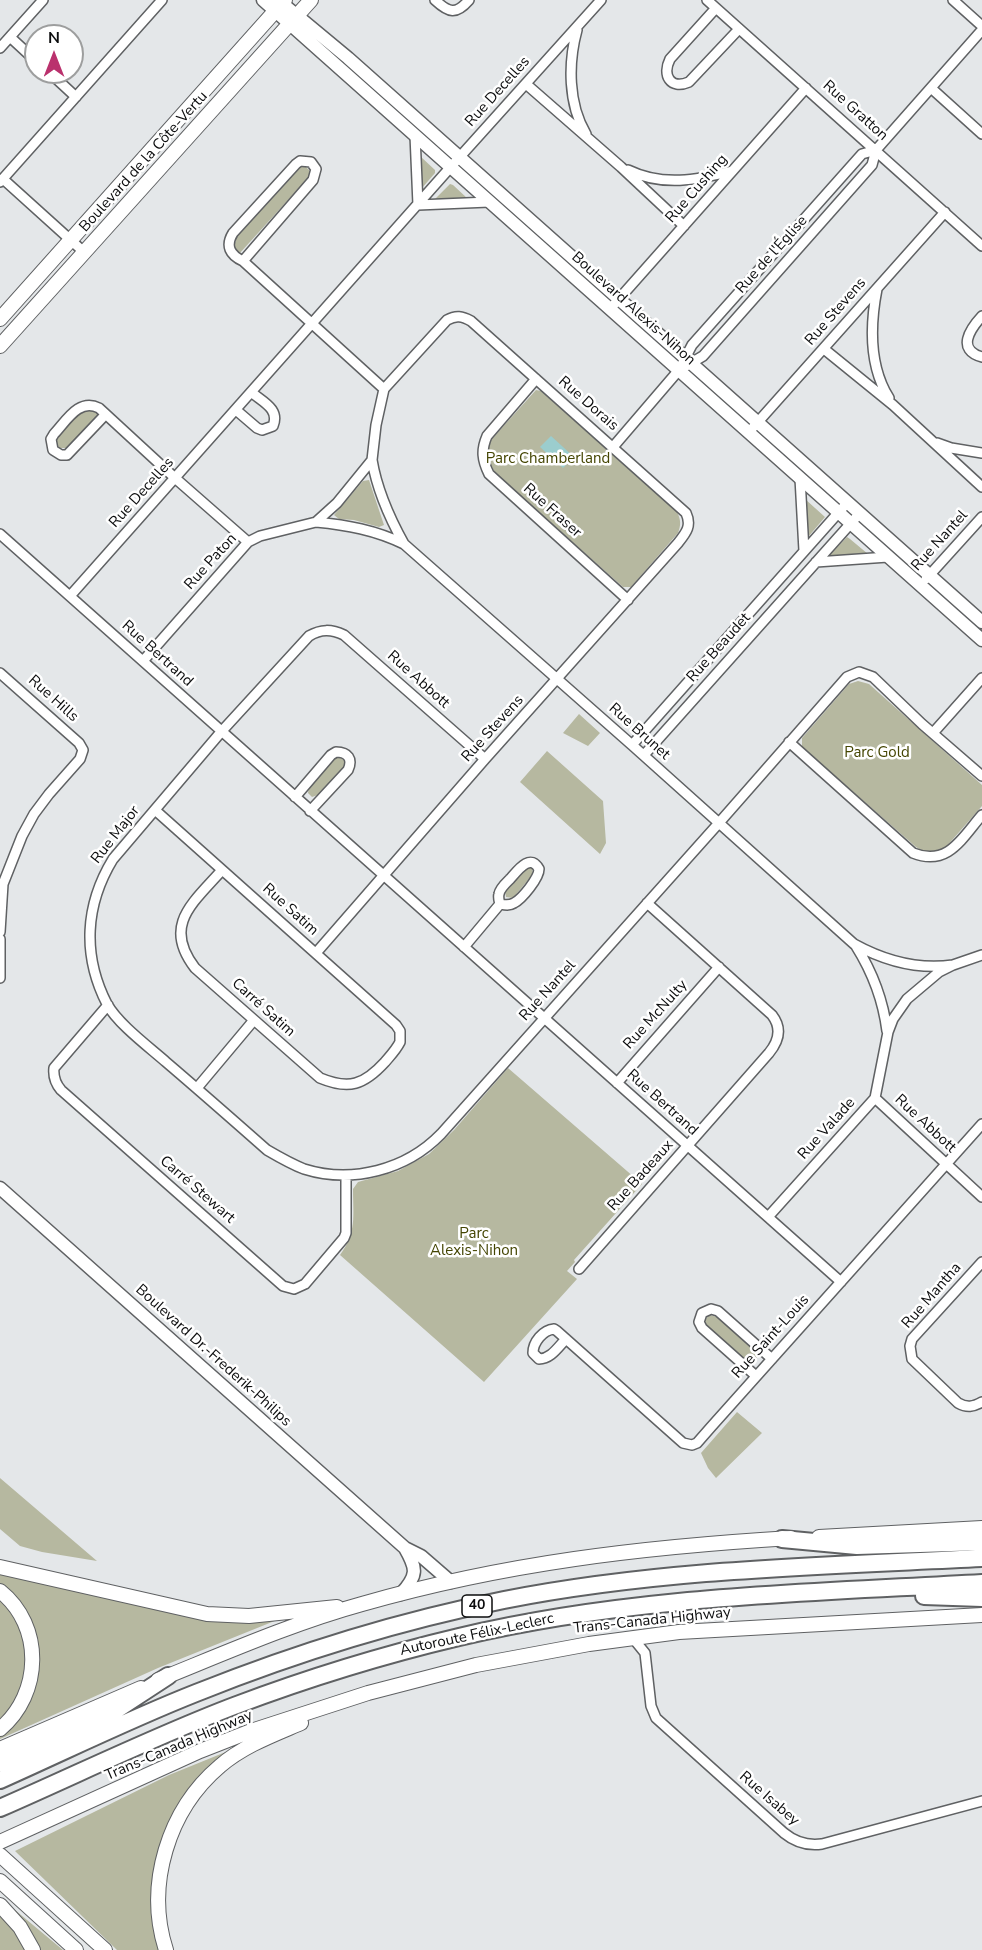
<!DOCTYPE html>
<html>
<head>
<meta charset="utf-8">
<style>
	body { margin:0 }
	#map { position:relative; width:982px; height:1950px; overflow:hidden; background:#e4e7e9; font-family:"Nunito Sans",sans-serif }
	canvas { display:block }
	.north { position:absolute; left:24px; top:24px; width:60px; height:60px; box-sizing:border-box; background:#fff; border:2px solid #9d9e9e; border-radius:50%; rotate:0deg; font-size:16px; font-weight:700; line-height:24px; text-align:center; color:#0b0c0d }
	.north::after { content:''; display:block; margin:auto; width:21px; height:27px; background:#ba316d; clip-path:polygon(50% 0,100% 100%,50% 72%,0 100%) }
</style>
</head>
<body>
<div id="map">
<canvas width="982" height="1950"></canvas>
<div class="north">N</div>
</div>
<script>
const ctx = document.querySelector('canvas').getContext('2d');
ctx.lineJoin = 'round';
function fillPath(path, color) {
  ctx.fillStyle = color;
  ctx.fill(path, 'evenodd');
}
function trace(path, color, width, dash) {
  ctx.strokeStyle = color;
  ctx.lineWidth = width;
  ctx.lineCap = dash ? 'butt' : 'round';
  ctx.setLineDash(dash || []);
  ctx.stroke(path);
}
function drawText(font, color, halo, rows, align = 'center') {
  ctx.font = font + ' "Nunito Sans",sans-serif';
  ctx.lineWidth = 5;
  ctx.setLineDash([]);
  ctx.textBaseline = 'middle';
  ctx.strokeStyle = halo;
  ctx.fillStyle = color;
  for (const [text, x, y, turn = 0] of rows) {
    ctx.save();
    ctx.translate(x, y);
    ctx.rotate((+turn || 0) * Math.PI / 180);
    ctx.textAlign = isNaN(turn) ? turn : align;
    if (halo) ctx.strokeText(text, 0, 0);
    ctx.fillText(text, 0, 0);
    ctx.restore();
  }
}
fillPath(new Path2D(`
	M420 156 435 170V173L422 188Z
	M304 165 310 171 309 177 239 254 234 246 238 234 298 167Z
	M450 184 453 185 467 198 435 199Z
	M536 390 541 391 677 512C681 520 681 525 678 533L631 587H623L496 474C489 463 486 453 490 441Z
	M88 409 97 411V415L68 448H60L56 444C57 431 76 414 88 409Z
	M369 480 384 525 379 527 354 520 339 519 334 515 363 481Z
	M805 499 825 517 808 537 807 535Z
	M847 537 850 539 868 554 829 556Z
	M858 681 869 684 982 785V806L946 847C936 853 926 854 916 847L802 747V738L849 684Z
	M579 714 600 733 588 746 563 733Z
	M547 751 603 801 606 843 600 854 520 782Z
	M339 757 345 761 344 767 318 795 312 797 308 793 309 787 335 758Z
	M526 867 532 868 533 874 513 898 506 897 505 891Z
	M508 1068 642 1184 574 1260 575 1262 567 1271 577 1279 484 1382 340 1255C357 1232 353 1216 353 1189L358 1182 398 1171 429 1154 454 1130Z
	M709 1315 718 1317 755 1350 758 1356 755 1361 749 1363 746 1361 706 1326 705 1320Z
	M737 1412 762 1433 716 1478 708 1468 701 1453Z
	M0 1478 97 1561 42 1552 20 1546 0 1529Z
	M0 1571 140 1604 276 1618 277 1620 158 1668 0 1739V1735L37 1662 0 1587Z
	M0 1600C37 1639 33 1683 0 1721Z
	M238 1747 167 1831 161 1950H117L15 1851 169 1775Z
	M15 1910 63 1950H37L13 1912Z
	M0 1913 14 1928 26 1950H0Z`), '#b6b8a0');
fillPath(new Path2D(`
	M551 436 574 457 563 468 540 447Z`), '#9bcdce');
const minor = new Path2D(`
	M435 0C449 13 456 15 469 0
	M707 0 982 246
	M953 0 982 26
	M716 8 670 59C662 75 670 90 689 82L739 29
	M577 30C568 63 568 104 586 134
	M10 37 36 61
	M0 48 43 0
	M49 72 76 97
	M526 84 621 167 684 226
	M931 88 982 134
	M415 135 418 205
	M628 170C663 187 697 180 732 171
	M3 179 85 253
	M0 182 162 0
	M418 205 489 202
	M243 261 313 180 316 169 311 162 300 161 296 164 233 233C225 246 230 255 243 261L384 389
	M877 289C870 325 869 366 889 398
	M610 309 806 88
	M982 316C970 329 956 350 982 357
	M824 349 893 405 982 487
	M686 366 703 356 872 165 876 150 982 30
	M536 379 487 436C481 450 482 460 489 474L628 600
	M236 410 257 428 262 430 273 426C280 409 263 402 251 392
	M105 415 67 455H61L53 450 51 439 54 434C67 420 79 398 99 408L175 478 248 542
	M749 432 945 212
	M937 443 951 448 982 453
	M613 447 679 370 692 345 862 154 876 150
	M372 460C377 490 389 517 404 544
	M800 478 804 551
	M316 522C347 525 375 530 404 544L632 745 854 944C885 961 918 970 953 965
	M0 534 841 1282
	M816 562 888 557
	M926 579 982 517
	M70 596 448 170 601 0
	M143 661 248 542 260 536 316 522 337 503 372 460 376 425 384 389 447 320C456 315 462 316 471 321L686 513C692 526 686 533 678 543L485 759 316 953
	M0 673 79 743 83 750 80 759 49 794 34 814 22 836 3 884 0 932
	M933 733 982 678
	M789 742 913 853C948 867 962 838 982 815
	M632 745 847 503
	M644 755 860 513
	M485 759 344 635C331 629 321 629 309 636L221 732 113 859C85 905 82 955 107 1004 118 1024 149 1047 166 1062 200 1091 233 1120 267 1150 279 1157 291 1164 304 1169 352 1184 406 1170 441 1134L718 824 847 677 859 672 873 677 922 724 982 776
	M295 797 331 755 336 752C348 752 353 759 348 770L310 811
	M155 810 396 1025 400 1031V1042C396 1050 390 1056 385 1062 364 1085 349 1090 320 1078L195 968C162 925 193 903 222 870
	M0 939V978
	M856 946C873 973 883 999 887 1031
	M464 947 500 904C499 900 498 898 499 894 500 888 506 883 510 879 518 870 530 853 539 869 539 878 522 899 514 903 509 906 505 905 500 904
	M108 1005 54 1068C53 1077 55 1083 61 1090L283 1286 294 1289 305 1284 344 1238 346 1233V1176
	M617 1083 719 967
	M197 1088 254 1020
	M875 1098 982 1197
	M768 1217 875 1098 888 1032 893 1019 907 999 939 972 953 965 982 955
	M982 1262 912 1339 910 1346 912 1359 958 1403C967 1408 973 1407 982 1402
	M579 1269 769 1053C779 1041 782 1028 772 1015L647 903
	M566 1339C558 1347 551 1359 539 1359L533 1353C533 1342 543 1330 554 1329L557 1331 683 1443 692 1445 697 1443 711 1427 982 1124
	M756 1376 702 1328 699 1322 702 1313 711 1309 718 1311 772 1359
	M632 1637 645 1653 651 1706 656 1718 784 1833C795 1842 808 1846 822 1844L982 1801`);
const tertiary = new Path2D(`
	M263 0 982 640
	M278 0 348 58 982 622
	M0 1188 405 1548 421 1556 451 1582
	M401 1594C418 1575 417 1569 405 1548`);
const secondary = new Path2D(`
	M0 319 285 0
	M0 346 311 0
	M819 1537 982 1528
	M0 1567 207 1614 249 1616 337 1607
	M0 1591C44 1626 42 1694 0 1729
	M158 1680C225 1653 293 1623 362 1604 505 1563 643 1547 791 1538
	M0 1749 141 1688
	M0 1842 200 1751 251 1731 368 1693 476 1665 589 1644 679 1632 982 1615
	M0 1855 105 1950
	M0 1881 76 1950
	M0 1905 20 1927 33 1950
	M166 1950C145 1885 168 1810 220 1766 243 1746 273 1735 301 1723`);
const motorway = new Path2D(`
	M782 1539 857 1546 982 1542
	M924 1596 982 1598
	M0 1763 116 1710 168 1676
	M0 1780C65 1751 130 1719 196 1693 296 1653 399 1621 504 1600 661 1569 822 1566 982 1558
	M0 1808C78 1774 155 1736 234 1706 308 1678 383 1655 459 1637 631 1596 807 1593 982 1583`);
trace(minor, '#5f6163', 12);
trace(tertiary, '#5f6163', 15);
trace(secondary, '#5f6163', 16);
trace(motorway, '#5f6163', 20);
trace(minor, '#fff', 9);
trace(tertiary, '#fff', 12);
trace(secondary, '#fff', 14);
trace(motorway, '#fff', 16);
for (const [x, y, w] of [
	[477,1606,30]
]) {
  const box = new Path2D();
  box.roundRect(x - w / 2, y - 11, w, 22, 4.5);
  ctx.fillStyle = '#fff';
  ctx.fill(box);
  trace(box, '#0b0c0d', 1.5);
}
drawText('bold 14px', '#0b0c0d', null, [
	["40",477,1606]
]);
drawText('15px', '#0b0c0d', '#fff', [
	["Rue Decelles",498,92,-48],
	["Rue Gratton",855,111,42],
	["Boulevard de la Côte-Vertu",144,162,-48],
	["Rue Cushing",697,189,-49],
	["Rue de l'Église",772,255,-48],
	["Boulevard Alexis-Nihon",633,309,42],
	["Rue Stevens",836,312,-49],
	["Rue Dorais",588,404,41],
	["Rue Decelles",142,493,-48],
	["Rue Fraser",552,511,42],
	["Rue Nantel",940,541,-48],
	["Rue Paton",211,562,-48],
	["Rue Beaudet",719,648,-48],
	["Rue Bertrand",157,654,42],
	["Rue Abbott",418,680,42],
	["Rue Hills",53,699,42],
	["Rue Stevens",493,729,-48],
	["Rue Brunet",639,732,42],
	["Rue Major",116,835,-52],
	["Rue Satim",290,910,42],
	["Rue Nantel",548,991,-48],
	["Carré Satim",263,1008,42],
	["Rue McNulty",656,1015,-48],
	["Rue Bertrand",662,1103,42],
	["Rue Abbott",925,1124,43],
	["Rue Valade",827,1129,-48],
	["Rue Badeaux",641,1176,-48],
	["Carré Stewart",197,1190,41],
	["Rue Mantha",932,1296,-49],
	["Rue Saint-Louis",771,1337,-48],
	["Boulevard Dr.-Frederik-Philips",213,1356,42],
	["Trans-Canada Highway",652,1621,-6],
	["Autoroute Félix-Leclerc",477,1635,-12],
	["Trans-Canada Highway",179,1746,-23],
	["Rue Isabey",769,1799,41]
]);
drawText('15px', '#444502', '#fff', [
	["Parc Chamberland",548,459],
	["Parc Gold",877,753],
	["Parc",474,1234],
	["Alexis-Nihon",474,1251]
]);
</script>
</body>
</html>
